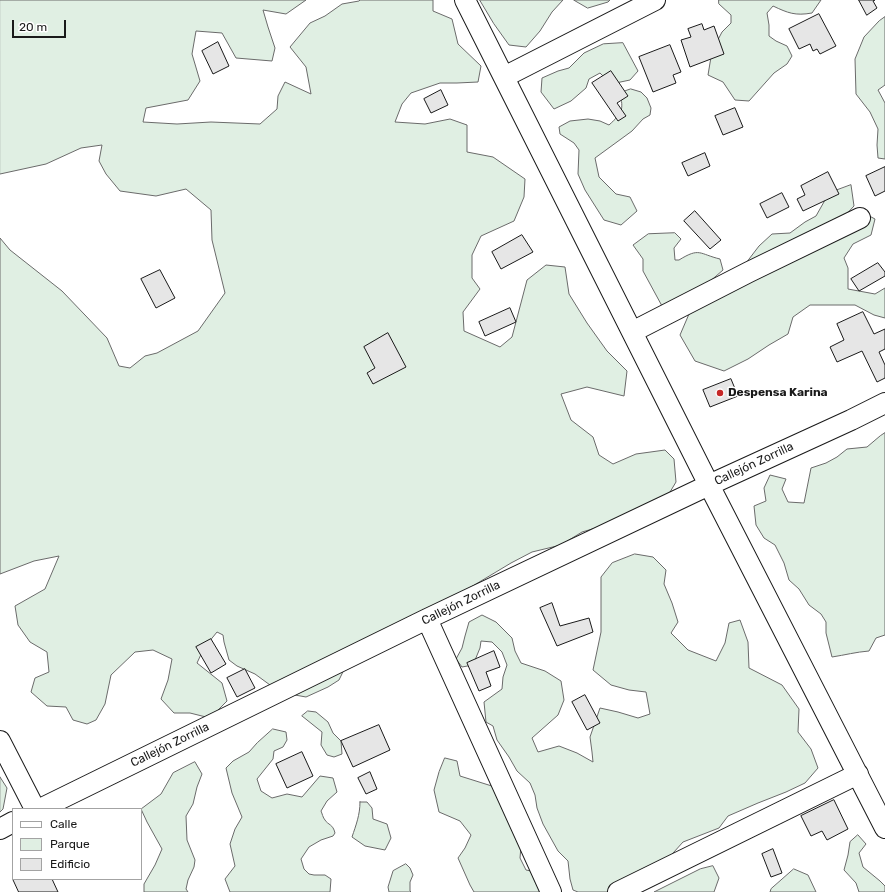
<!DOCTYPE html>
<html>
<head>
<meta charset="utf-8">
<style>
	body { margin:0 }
	#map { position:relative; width:885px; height:892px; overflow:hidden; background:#fff; font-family:Rubik,sans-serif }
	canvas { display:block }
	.legend { position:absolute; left:12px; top:808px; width:130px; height:72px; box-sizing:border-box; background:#fff; border:1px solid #a3a3a3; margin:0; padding:5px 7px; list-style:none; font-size:12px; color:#1a1a1a }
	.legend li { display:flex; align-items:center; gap:8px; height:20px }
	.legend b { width:20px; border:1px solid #a3a3a3 }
	.scale { position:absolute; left:12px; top:20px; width:54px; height:18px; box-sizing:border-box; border:2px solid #1a1a1a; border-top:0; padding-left:5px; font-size:12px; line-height:14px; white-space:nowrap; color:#1a1a1a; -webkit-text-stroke:3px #fff; paint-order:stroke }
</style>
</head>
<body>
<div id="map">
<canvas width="885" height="892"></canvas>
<ul class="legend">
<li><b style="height:5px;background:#fff"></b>Calle</li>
<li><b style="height:11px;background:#e0efe3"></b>Parque</li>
<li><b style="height:11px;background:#e6e6e6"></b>Edificio</li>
</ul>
<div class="scale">20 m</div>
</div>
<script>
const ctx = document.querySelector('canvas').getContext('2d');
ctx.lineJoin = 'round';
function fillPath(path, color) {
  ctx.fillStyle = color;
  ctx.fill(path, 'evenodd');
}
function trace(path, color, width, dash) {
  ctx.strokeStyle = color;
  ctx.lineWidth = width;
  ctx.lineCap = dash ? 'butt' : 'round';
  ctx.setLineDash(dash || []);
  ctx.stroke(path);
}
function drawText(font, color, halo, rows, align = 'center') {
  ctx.font = font + ' Rubik,sans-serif';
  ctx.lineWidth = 3;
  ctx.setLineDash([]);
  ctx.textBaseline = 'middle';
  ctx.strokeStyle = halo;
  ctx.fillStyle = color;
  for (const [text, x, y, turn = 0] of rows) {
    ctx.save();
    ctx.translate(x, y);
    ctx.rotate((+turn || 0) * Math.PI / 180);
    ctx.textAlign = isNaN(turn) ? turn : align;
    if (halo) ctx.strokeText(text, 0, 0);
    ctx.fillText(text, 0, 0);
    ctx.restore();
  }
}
const green = new Path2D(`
	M0 0H306L286 14 263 10 268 27 275 48 272 61 236 58 222 33 196 31 192 54 200 81 188 100 146 108 143 122 177 124 211 122 260 124 277 109 278 96 285 82 311 94 306 67 290 47 310 23 325 16 342 4 359 1 360 0H433V11L452 19 458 44 481 66 478 82 457 83H440L411 93 402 104 395 122 425 124 450 119 467 125V152L493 157 525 179 524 197 514 221 481 236 472 255V278L480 289 463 312 464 331 500 347 512 337 527 280 546 265 565 267 569 294 587 323 607 351 627 371 624 396 587 387 561 394 571 420 593 437 599 455 613 464 636 454 665 450 674 459 676 482 667 497 613 523 582 532 561 545 532 552 511 563 461 593 441 624 416 634 355 647 339 680 328 687 306 697 295 695 279 687 270 685 255 674 237 666 229 660 224 642 223 635 217 632 204 648 197 663 222 683 227 701 210 718 190 713H174L161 699 168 680 172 659 153 650 135 652 111 675 105 704 96 720 87 724 73 720 66 707 47 706 31 692 35 678 49 672 47 652 30 642 18 625 15 606 45 589 59 556 34 561 0 574V238L10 250 62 291 107 338 119 366 130 368 145 356 157 353 198 331 225 293 212 240 211 210 186 189 156 196 120 191 106 174 99 161 102 145 81 148 46 164 0 174Z
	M480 0H563L552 12 540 31 526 47 509 45 494 24Z
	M574 0H610L608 2 588 8Z
	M719 0H821L812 13C795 16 788 13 773 6L767 13 769 25V36L776 41 787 46 792 56 787 64 774 73 749 101 735 100 723 82 708 75 712 51 722 32 731 23V15L719 4Z
	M885 17V85L878 90 885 103V159L878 158 877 145 878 129 870 112 856 94 855 59 864 37 879 21Z
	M623 43 638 71 630 80 611 84 600 73 589 79 586 88 571 101 554 109 541 92 542 78 558 71 569 68 584 53 603 44Z
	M631 89 641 92 647 98 651 108 650 115 643 119 632 131 595 158 599 177 616 194 630 197 637 211 621 225 604 220 585 190 578 174 579 150 574 143 560 134 559 127 570 121 588 119 600 121 609 125C622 113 624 111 620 93Z
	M851 185 854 206 838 223 860 211 875 219 871 235 853 244 844 258 848 268V289L875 294 885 288V318L874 315 855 305H810L793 317 788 334 769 345 748 359 724 371 695 361 680 335 689 314 746 263 759 246 772 234 790 233 805 222 816 216 829 193Z
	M675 233 681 239 674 248 675 260H679C700 247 699 254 720 259L723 270 700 290 662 306 643 271V259L633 245 648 234Z
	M885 433V635L876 638 869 651C856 652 845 655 832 657L826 633V622L821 614 809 605 799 589 789 580 784 563 775 545 764 538 756 525 754 506 766 501 764 488 770 475 786 479 782 489 788 502 804 503 811 468 826 463 837 457 847 449 867 447 880 436Z
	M635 554 653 557 666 570 664 584 672 603 678 622 671 633 688 650 716 661 725 643 729 623 740 620 748 642 749 668 782 685 799 709 798 732 811 749 818 768 805 783 786 792 758 803 728 816 719 828 683 842 655 873 616 892H578L573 890 570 879 568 861 558 851 543 824 537 808 535 795 530 783 517 771 509 757 497 740 493 726 486 722 484 702 502 689 503 677 507 665 502 652 492 642 481 641 480 648 473 665 462 667 456 659 462 648 465 636 469 622 482 615 496 622 512 638 515 651 521 663 545 671 561 681 564 700 558 715 532 738 538 752 559 746 577 753 593 762 592 752 590 737 600 708 618 712 638 718 650 714 646 692 629 690 611 685 593 670 601 632V577L612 563Z
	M308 711 316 712 328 722 333 733 341 741 342 754 334 757 327 755 321 745 322 732 302 716Z
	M273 729 286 732 287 740 283 747 274 751 273 759 257 779 261 791 272 798 287 794 302 797 320 776 333 778 337 792 327 801 321 811C322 813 323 818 325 820 328 825 333 824 335 833L333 836 321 840 309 847 301 859 304 869 309 874 314 875H325L331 879 330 892H230L225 879 235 866 230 844 235 829 242 817 232 793 226 768 233 761 249 752 257 743Z
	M445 758 457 761 460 776 495 787 521 846 520 858 526 870 541 873 548 892H474L470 885 458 858 465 848 471 835 460 821 439 812 434 790 439 772Z
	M195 762 202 774 197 787 193 804 186 816 187 840 195 860 194 867 188 880 186 889 188 892H144V884L155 865 162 849 147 822 141 809 161 794 173 773Z
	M0 777 7 788 3 809 0 812Z
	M360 802H367L372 808 373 819 387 824 391 838 385 850 365 846 352 837C356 825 360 815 360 802Z
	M858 835 866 844 859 853 863 867 880 881 885 886V892H859L856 883 844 870 848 855 850 842Z
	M406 864 410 868 413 875 410 882V891L411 892H389L388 887 393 871Z
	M713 866 719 878 714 892H654L700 869Z
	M794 869 808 875 816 892H770L771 889Z`);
fillPath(green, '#e0efe3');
trace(green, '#6a6a6a', 1);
const building = new Path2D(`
	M859 0H875L873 1 877 8 867 15Z
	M819 14 836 46 820 54 817 49 813 51 810 44 799 49 789 29Z
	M702 24 704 30 714 26 724 54 690 67 681 40 691 37 688 29Z
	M218 42 229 66 213 74 202 51Z
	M670 45 681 72 673 75 676 83 653 92 639 57Z
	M611 71 628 96 617 103 626 116 618 121 592 83Z
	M441 90 448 105 431 113 424 99Z
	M735 108 743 127 723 135 715 116Z
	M705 153 710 166 688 176 682 163Z
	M885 167V191L875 196 866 176Z
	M828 172 839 194 803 211 797 199 805 195 801 186Z
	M782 193 789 207 767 218 760 204Z
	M695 211 721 240 710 249 684 221Z
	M522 235 533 252 501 269 492 252Z
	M878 263 885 272V276L859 291 851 279Z
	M160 270 175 298 156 308 141 279Z
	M510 308 516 322 485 336 479 322Z
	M863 312 874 334 885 329V349L879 352 885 365V378L877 382 862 351 837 362 830 347 844 340 837 324Z
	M388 333 406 367 373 384 367 373 375 368 364 347Z
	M731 379 738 396 710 407 703 390Z
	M552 603 560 626 589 618 593 632 557 646 540 608Z
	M211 639 226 664 211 673 196 647Z
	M494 651 500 667 486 672 491 686 479 691 467 663Z
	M245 669 255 688 237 697 227 678Z
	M585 695 600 723 587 730 572 702Z
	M379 725 390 750 353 767 341 741Z
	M302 752 313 776 287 788 276 764Z
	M370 772 377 789 366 794 358 778Z
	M834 800 848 829 827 840 822 831 811 836 801 816Z
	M773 849 782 873 771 877 762 854Z
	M13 879H52L58 892H19Z`);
fillPath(building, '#e6e6e6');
trace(building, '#1a1a1a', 1);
const minor = new Path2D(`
	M465 0 709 485 885 828
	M504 77 655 0
	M632 332 749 272 860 218
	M427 619 551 892
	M0 741 35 809
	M40 809 427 619 709 485 851 420 885 403
	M0 829 13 822
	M618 892 858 774`);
trace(minor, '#1a1a1a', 22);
trace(minor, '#fff', 20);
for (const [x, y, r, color] of [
	[720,393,4,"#c62828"]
]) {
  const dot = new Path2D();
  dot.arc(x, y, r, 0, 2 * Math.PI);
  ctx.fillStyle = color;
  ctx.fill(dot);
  trace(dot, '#fff', 1.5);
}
drawText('bold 12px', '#1a1a1a', '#fff', [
	["Despensa Karina",728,393]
], 'left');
drawText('12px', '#1a1a1a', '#fff', [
	["Callejón Zorrilla",754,464,-25],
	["Callejón Zorrilla",461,603,-26],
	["Callejón Zorrilla",170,745,-26]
]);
</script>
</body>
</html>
